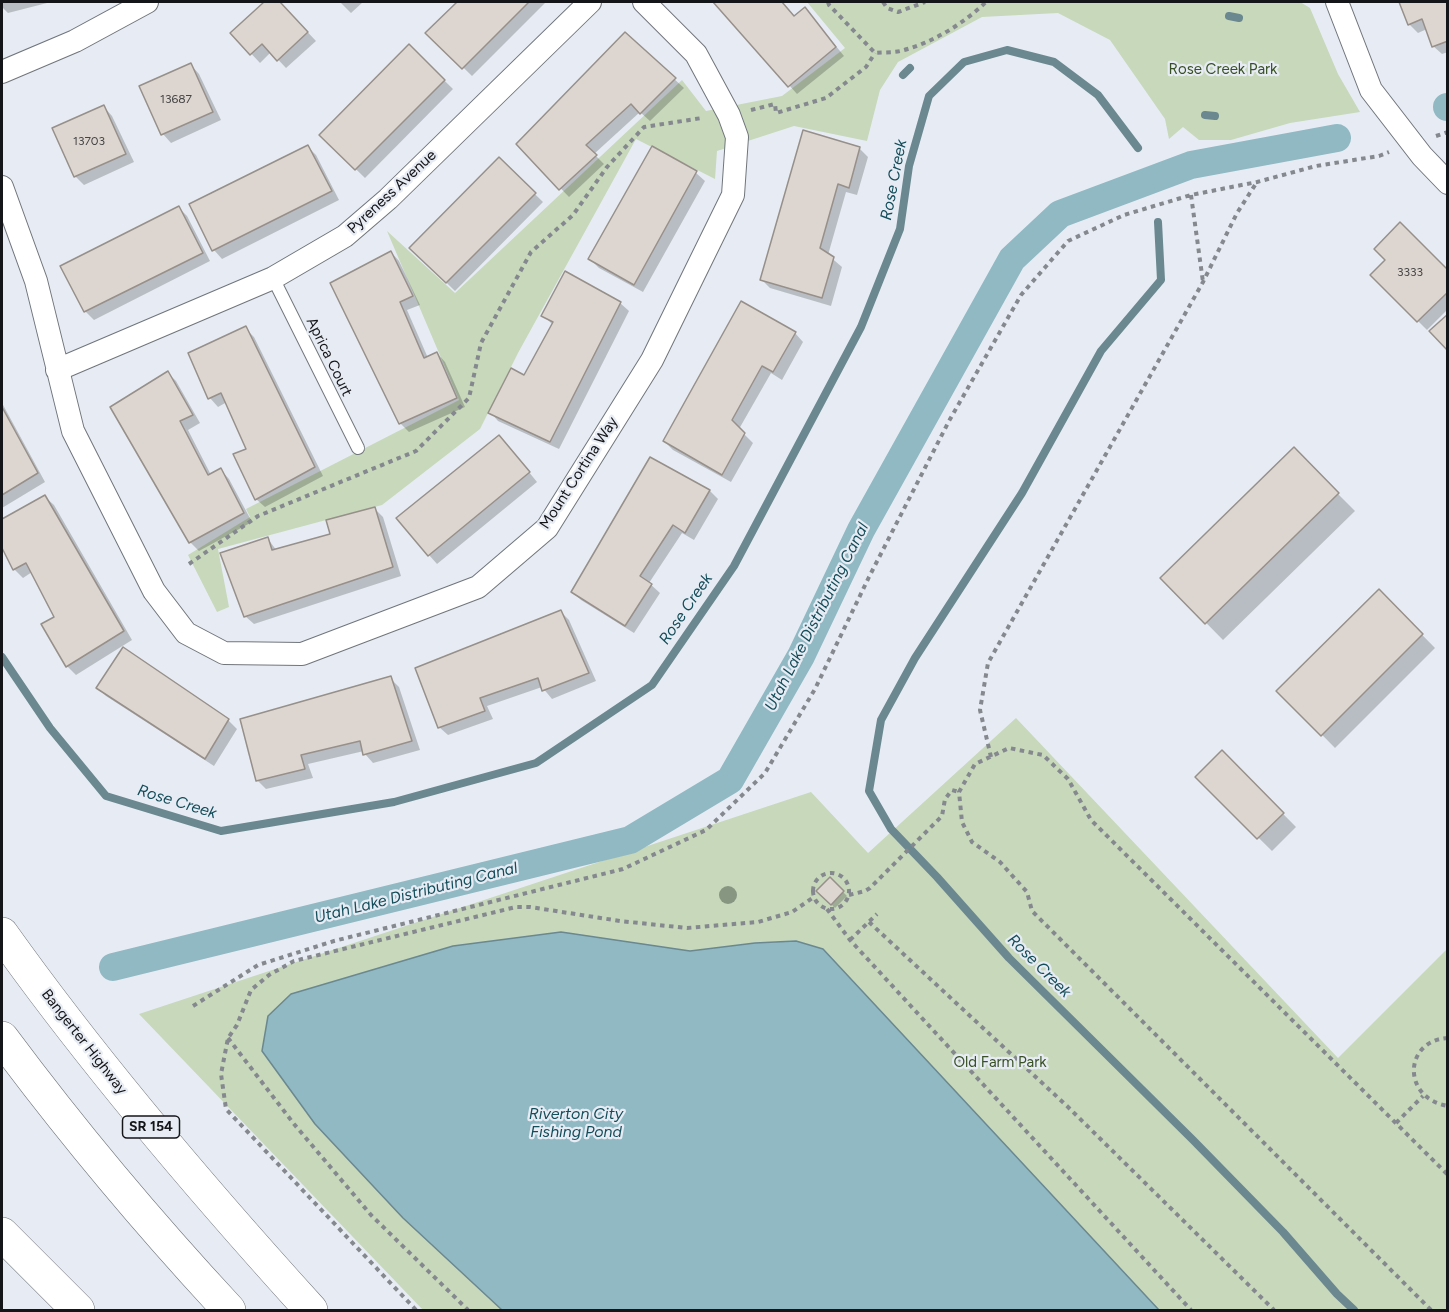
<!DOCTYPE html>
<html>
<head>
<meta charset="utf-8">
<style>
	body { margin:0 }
	#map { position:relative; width:1449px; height:1312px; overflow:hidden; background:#e7ecf4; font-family:Figtree,sans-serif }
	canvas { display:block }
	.frame { position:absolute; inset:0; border:3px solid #141518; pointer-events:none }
</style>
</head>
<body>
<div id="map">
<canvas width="1449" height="1312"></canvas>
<div class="frame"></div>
</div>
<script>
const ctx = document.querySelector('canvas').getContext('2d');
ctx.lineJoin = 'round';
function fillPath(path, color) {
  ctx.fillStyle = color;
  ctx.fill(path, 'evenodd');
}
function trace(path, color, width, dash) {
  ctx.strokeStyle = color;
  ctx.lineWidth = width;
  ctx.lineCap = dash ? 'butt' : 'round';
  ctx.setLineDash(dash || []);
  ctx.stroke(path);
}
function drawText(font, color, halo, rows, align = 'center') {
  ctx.font = font + ' Figtree,sans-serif';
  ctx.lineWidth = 4.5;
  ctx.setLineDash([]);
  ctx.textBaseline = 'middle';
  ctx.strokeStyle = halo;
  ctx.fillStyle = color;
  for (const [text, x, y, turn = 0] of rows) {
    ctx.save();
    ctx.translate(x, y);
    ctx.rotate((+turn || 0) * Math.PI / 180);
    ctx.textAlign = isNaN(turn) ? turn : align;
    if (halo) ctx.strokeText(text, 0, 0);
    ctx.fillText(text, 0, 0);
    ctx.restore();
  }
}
fillPath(new Path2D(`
	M807 2H1300L1310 8 1338 74 1360 112 1290 123 1231 140H1199L1183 127 1169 139 1165 119 1110 40 1058 13 982 17 898 62 880 90 867 141 794 126 717 151 715 179 636 139 518 353 480 429 382 505 218 549 229 607 217 612 188 555 250 517 246 509 459 400 387 231 455 293 682 80 706 111 782 96 845 48Z
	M1016 718 1338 1058 1447 949V1310H423L139 1014 811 792 868 853Z`), '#c7d8bb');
const water = new Path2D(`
	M561 932 690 951 755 943 796 941 823 949 1159 1310H502L403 1218 315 1124 262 1051 268 1016 291 994 453 946Z`);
fillPath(water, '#90b9c4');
trace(water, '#6b8890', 1.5);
fillPath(new Path2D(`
	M2 2H51L8 13 2 7Z
	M267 2H279L316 41 286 68 271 52 260 63 232 33Z
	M340 2H363L351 13Z
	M459 2H546L472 76 428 33Z
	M715 2H782L795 18H813L844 56 797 94Z
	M1401 2H1448V52L1442 54 1433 46 1427 29 1418 33 1409 24Z
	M625 34 684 88 650 121 640 112 594 154 604 164 569 197 518 144Z
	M409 46 453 89 365 178 321 135Z
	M191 65 199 74 221 120 171 143 163 134Z
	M104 107 112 116 134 162 84 185 75 176 54 129Z
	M307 146 316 155 339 200 222 259 214 250 191 205Z
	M652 148 696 173 705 181 643 292 599 268 590 259Z
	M859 148 868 157 857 195 846 192 828 255 842 267 831 306 770 288 761 279Z
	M499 159 543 202 455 291 411 248Z
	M179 208 187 216 210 261 94 320 85 311 62 266Z
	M391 252 399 261 420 305 407 310 428 358 437 353 445 362 465 407 409 432 400 423Z
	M1448 272V309L1427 330 1372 275Z
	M620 303 629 311 559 449 498 421 490 412 524 377 553 325 543 315Z
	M245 328 254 337 323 476 265 507 256 499 248 449 227 402 218 407 210 398 190 353Z
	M795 333 803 342 782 380 771 373 739 429 753 443 731 482 673 450 664 441Z
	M168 373 176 381 200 423 188 430 211 475 221 470 229 479 252 522 199 551 190 542Z
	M2 403 45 482 2 508Z
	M507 445 537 482 437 564 429 555Z
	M1294 450 1355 511 1223 640 1162 578Z
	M651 459 710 491 718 499 694 540 682 533 649 583 660 593 634 633 581 600 573 592Z
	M45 497 54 505 132 640 76 675 67 666 43 624 56 618 32 572 23 578 14 569 2 545V520Z
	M374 508 383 517 401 576 254 624 245 616 268 539 277 551 332 535Z
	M1379 591 1435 648 1335 748 1279 691Z
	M561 612 569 620 596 681 552 699 542 687 487 706 493 719 448 735 439 727Z
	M390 678 399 687 420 750 373 763 365 754 364 751 308 764 313 778 266 789 257 780Z
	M98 688 228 720 237 729 214 766 106 696Z
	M1222 752 1296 827 1272 851 1197 777Z
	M830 879 847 896 835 908 818 891Z`), '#0003');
trace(new Path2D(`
	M1229 16 1239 18
	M903 75 910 68
	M1205 115 1215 116
	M1158 222 1161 280 1101 351 1022 493 915 658 881 720 869 791 891 829 937 877 1009 958 1193 1140 1283 1232 1337 1294 1354 1310
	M2 657 50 728 106 796 221 831 394 802 536 763 652 685 734 566 861 327 900 229 909 166 929 96 964 62 1007 50 1054 62 1098 95 1138 148`), '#6b8890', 8);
trace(new Path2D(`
	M1447 107H1448
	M113 967 630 840 730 780 801 656 861 530 1012 259 1060 214 1191 165 1337 138`), '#90b9c4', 28);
const building = new Path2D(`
	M264 2H280L308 32 277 61 262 44 250 55 230 33Z
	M457 2H529L462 69 425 33Z
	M713 2H782L794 16 805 7 836 47 788 87Z
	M1399 2H1448V41L1432 47 1422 19 1408 25Z
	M625 32 676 78 640 114 631 104 586 145 597 155 559 190 516 144Z
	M409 44 445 80 355 170 319 135Z
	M191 63 213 112 161 135 139 86Z
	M104 105 126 154 74 177 52 128Z
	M803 130 860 147 849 188 838 184 820 248 834 257 822 298 760 280Z
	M308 145 332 191 212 251 189 204Z
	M652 146 697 171 634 285 588 259Z
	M499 157 536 193 446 283 409 248Z
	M179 206 203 253 84 312 60 266Z
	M1400 222 1448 270V292L1417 322 1370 275 1385 260 1374 249Z
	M391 251 413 296 400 302 424 358 437 352 457 398 399 424 330 283Z
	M565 271 621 302 550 442 488 413 511 368 524 375 553 322 541 316Z
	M741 301 796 332 773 372 762 366 732 420 745 433 722 475 663 441Z
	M1448 314V351L1429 331Z
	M246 326 315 467 255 500 233 454 246 449 221 393 208 399 188 353Z
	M168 371 193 415 180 421 208 475 221 468 244 513 189 543 110 407Z
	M2 407 38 473 2 495Z
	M499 435 530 472 428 556 396 518Z
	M1294 447 1339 493 1205 624 1160 578Z
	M650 457 710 490 685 533 673 525 640 576 652 584 625 626 571 592Z
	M45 495 124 631 66 667 41 624 54 617 26 563 13 570 2 548V519Z
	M375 507 393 567 244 617 220 553 268 537 272 550 330 534 326 520Z
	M1379 589 1423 634 1321 736 1276 691Z
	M561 610 589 673 542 691 538 678 480 698 485 711 438 728 415 668Z
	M123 647 229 719 205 759 96 688Z
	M391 676 412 741 363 755 360 741 301 755 305 769 256 781 240 719Z
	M1222 750 1284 813 1257 839 1195 777Z
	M830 877 844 891 831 905 816 891Z`);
fillPath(building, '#ddd5cf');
trace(building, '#978f8a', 1.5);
const lane = new Path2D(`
	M273 278 358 448`);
const street = new Path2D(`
	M1337 2 1371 90 1422 156 1448 183
	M2 72 75 41 147 2
	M2 187 36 281 73 431 154 591 186 633 224 653 302 654 478 587 547 528 652 360 733 195 737 137 729 115 696 54 644 2
	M57 370 273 278 345 236 388 199 590 2`);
const secondary = new Path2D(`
	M2 1234 78 1310`);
const highway = new Path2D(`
	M2 934C96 1066 202 1190 311 1310
	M2 1038C72 1132 149 1224 229 1310`);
trace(lane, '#70757c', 14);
trace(street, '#70757c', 24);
trace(secondary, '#70757c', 34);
trace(highway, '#70757c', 34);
trace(new Path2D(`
	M828 2 829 5 875 53C884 52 895 53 904 50 934 42 964 23 986 2
	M883 2 887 8 898 12 925 2
	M751 110 775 104 776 113 826 98 866 67 875 53
	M1436 136 1448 132
	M1191 195 1203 282
	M189 564 258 516 416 451 469 398 481 343 531 252 573 215 607 167 644 127 702 118
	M991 757 980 710 988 663 1203 282 1237 213 1257 182
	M813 891a18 18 0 1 1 36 0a18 18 0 1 1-36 0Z
	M849 895 865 891 870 888 942 816 945 799 952 790 959 792
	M827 909 850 940 1191 1310
	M869 922 1068 1107 1274 1310
	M850 940 877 914
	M193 1006 258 965 334 941 623 869 706 830 765 773 815 689 869 577 949 421 1021 295 1068 241 1124 215 1191 195 1257 182 1316 166 1379 156 1389 152
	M228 1038 294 1124 371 1215 468 1310
	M1448 1038C1404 1040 1401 1098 1448 1106
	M1396 1123 1423 1096
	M416 1310 226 1109 221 1074 228 1038 237 1025 251 990 269 975 294 961 516 907H530L620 921 687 928 758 922 792 912 814 897
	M1431 1310 1032 911 1027 892 1000 862 972 842 962 822 959 792 975 764 1009 748 1043 755 1068 779 1091 820 1448 1175`), '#85888e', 4, [4.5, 4.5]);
trace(lane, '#fff', 12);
trace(street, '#fff', 22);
trace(secondary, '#fff', 33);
trace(highway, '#fff', 33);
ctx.fillStyle = '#879681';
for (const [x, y] of [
	[728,895]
]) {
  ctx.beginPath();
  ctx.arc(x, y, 9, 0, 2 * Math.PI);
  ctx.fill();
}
drawText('12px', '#464546', null, [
	["13687",176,99],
	["13703",89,141],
	["3333",1410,272]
]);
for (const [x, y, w] of [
	[151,1127,57]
]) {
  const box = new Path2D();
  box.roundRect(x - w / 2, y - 11, w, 22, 4.5);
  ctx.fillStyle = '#e7ecf4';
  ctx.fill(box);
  trace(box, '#141518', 1.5);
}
drawText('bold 14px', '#141518', null, [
	["SR 154",151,1127]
]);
drawText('15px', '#385023', '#e7ecf4', [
	["Rose Creek Park",1223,70],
	["Old Farm Park",1000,1063]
]);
drawText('15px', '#141518', '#e7ecf4', [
	["Pyreness Avenue",392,192,-43],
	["Aprica Court",329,357,64],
	["Mount Cortina Way",579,473,-57],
	["Bangerter Highway",84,1042,52]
]);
drawText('italic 16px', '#144d5a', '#e7ecf4', [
	["Rose Creek",894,180,-79],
	["Rose Creek",686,609,-56],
	["Utah Lake Distributing Canal",817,617,-63],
	["Rose Creek",177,802,17],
	["Utah Lake Distributing Canal",416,893,-14],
	["Rose Creek",1039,966,45],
	["Riverton City",576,1114],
	["Fishing Pond",576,1132]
]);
</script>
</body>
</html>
